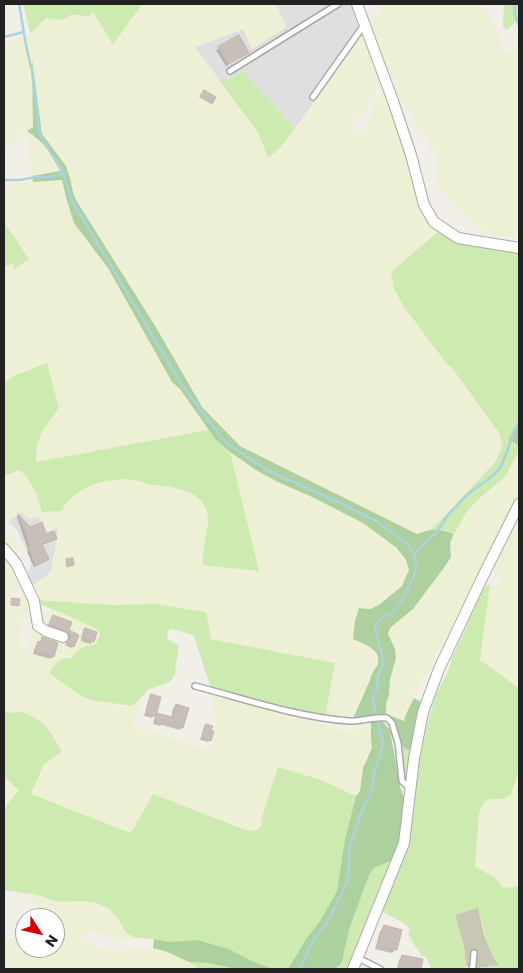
<!DOCTYPE html>
<html>
<head>
<meta charset="utf-8">
<style>
	body { margin:0 }
	#map { position:relative; width:523px; height:973px; overflow:hidden; background:#f2efe9; font-family:Poppins,sans-serif }
	canvas { display:block }
	.frame { position:absolute; inset:0; border:5px solid #222; pointer-events:none }
	.north { position:absolute; left:15px; top:908px; width:50px; height:50px; box-sizing:border-box; background:#fff; border:1px solid #a7a7a7; border-radius:50%; rotate:125deg; font-size:14px; font-weight:700; line-height:20px; text-align:center; color:#222 }
	.north::after { content:''; display:block; margin:auto; width:18px; height:22px; background:#d40000; clip-path:polygon(50% 0,100% 100%,50% 72%,0 100%) }
</style>
</head>
<body>
<div id="map">
<canvas width="523" height="973"></canvas>
<div class="frame"></div>
<div class="north">N</div>
</div>
<script>
const ctx = document.querySelector('canvas').getContext('2d');
ctx.lineJoin = 'round';
function fillPath(path, color) {
  ctx.fillStyle = color;
  ctx.fill(path, 'evenodd');
}
function trace(path, color, width, dash) {
  ctx.strokeStyle = color;
  ctx.lineWidth = width;
  ctx.lineCap = dash ? 'butt' : 'round';
  ctx.setLineDash(dash || []);
  ctx.stroke(path);
}
fillPath(new Path2D(`
	M276 4H355L364 32 295 129 243 71 221 83 195 47 243 29 252 49 286 27Z
	M21 512 39 516 57 528V538L51 572 32 586 27 573 31 566 30 558 17 530 8 522Z`), '#e0dfdf');
fillPath(new Path2D(`
	M478 907 484 935 494 958 500 965 479 968 466 966 464 947 455 915Z`), '#c7c7b4');
fillPath(new Path2D(`
	M142 4H276L286 27 252 49 243 29 195 47 258 132 292 134 364 32 381 76 374 96 361 116 351 127 358 133 369 119 383 81 399 126 420 203 441 229 391 272 404 307 446 363 453 369 479 404 500 434 502 448 496 461 432 529 417 534 240 446 202 407 157 329 76 200 73 192 70 178 42 134 33 64V127L28 131 36 136 47 148 55 159 60 172 32 176 27 131 4 149V44L37 30 40 23 46 18 57 20 64 19 70 15H79L88 17 93 11 113 45Z
	M376 4H483L504 44 499 52 516 53 519 54V218L518 232 511 237H501L483 232 471 223 443 194 437 180V157L409 109 403 108 369 21 382 14Z
	M62 180 67 201 74 223 108 268 172 382 180 389 208 430 36 462 37 445 42 432 59 408 14 376 4 383V266L13 264 14 269 21 264 29 260 21 247 4 222V184Z
	M519 450V497L494 548 425 675 406 714 404 721 386 714V704L389 695 390 679 395 649 388 634 390 628 413 609 446 566 451 557 450 543 458 526 467 511 482 496 505 477Z
	M230 452 256 470 278 482 312 497 363 523 397 548 406 560 409 569 402 586 379 605 370 609 359 608 353 639 374 650 377 654 378 662 376 669 371 674 370 680 351 722 325 718 335 663 211 639 187 609 175 608 155 604 113 605 37 600 32 586 51 572 57 538V528L48 532 39 517 29 519 21 512 6 524 4 522V476L19 470 27 476 33 486 42 512 61 511 65 502 74 495 97 483 118 479 135 480 144 484 180 488 197 497 204 505 209 516V525L203 547 258 571Z
	M4 527 15 540 18 548V563L4 548Z
	M519 527V688L480 660 490 585 495 586 502 575 495 573 493 570 511 532 518 530Z
	M4 552 15 567 17 578 21 584 14 596 11 595 9 606 20 608 22 598 18 597 24 586 32 610 26 616 23 622 21 639 22 653 28 651 29 641 35 626 52 610 82 622 99 630 101 634 96 644 72 658 64 657 56 663 49 672 63 682 106 702 117 705 124 706 137 703 141 696 145 692 134 726 210 750 215 736 216 723 211 695 258 706 351 732 357 725 371 722V739L372 748 363 768 360 791 356 796 321 780 255 831 132 833 31 794 44 764 60 753 20 712 4 713Z
	M519 769V886L503 888 494 877 475 868 479 813 484 802 491 799H504L511 794Z
	M4 776 19 791 14 795 4 810Z
	M31 894 59 902 85 901 97 903 109 909 118 919 126 933 136 938 119 939 90 932 81 938 95 946 111 950H129L147 946 165 951 189 962 199 969H4V940L25 937V948H55V918H44Z`), '#eef0d5');
fillPath(new Path2D(`
	M23 4H142L113 45 93 12 89 17 79 15H70L64 19 57 20 46 18C38 24 39 29 30 33Z
	M504 4H519V18L507 30 503 27Z
	M243 71 295 129 279 149 268 158 258 132 221 83Z
	M4 222 21 247 29 260 21 264 14 270 13 264 4 266Z
	M441 229 519 251V420L513 430 514 443 519 446V450L505 477 482 496 467 511 454 534 445 530 432 529 496 461 502 448 500 434 453 369 446 363 404 307 394 289 391 272Z
	M47 363 59 408 42 432 37 445 36 462 208 430 215 439 230 452 259 571 203 565C203 559 203 552 204 546 206 531 212 519 204 505 194 488 170 487 153 485 146 484 140 481 134 480 109 476 73 487 61 511L42 512C37 496 33 481 19 470L4 476V383L14 376Z
	M487 585H490L480 660 519 688V769L511 794 504 799H491L484 802 479 813 475 867 494 877 503 888 519 886V969H478L479 968 499 965C484 944 485 930 478 908L455 915 464 947 466 969H431L427 958 421 954 415 946 408 934 410 929 404 923 381 911 410 822 418 768 429 718 436 695 448 671 452 658 469 621 481 593Z
	M37 600 113 605 155 604 206 612 211 639 335 663 325 718 211 689 194 636 181 631 170 629 167 633 168 639 178 645C179 653 177 657 176 664 175 668 176 673 174 676 170 686 156 685 148 690 141 695 139 703 131 706L92 700 81 696 49 673C56 663 59 657 72 658 79 647 83 647 96 644L100 634 99 630 82 622 42 605Z
	M20 712C45 719 49 729 61 750L60 753 44 764 31 794 131 833 153 794 245 830 255 831 262 826 261 820 278 767 321 780 356 796 345 839 337 891 320 921 306 939 288 969H274L256 963 229 949 198 940 169 942 154 939 136 938 126 933 118 919 109 909 97 903 85 901 59 902 37 895 4 890V810L14 795 19 791 4 776V713Z
	M403 747 408 750H414L408 783 403 773Z
	M391 861 350 969H334L340 965 343 959 344 952 350 927 369 875 374 868Z
	M189 962 209 963 235 969H199Z`), '#cdebb0');
fillPath(new Path2D(`
	M32 59 42 134 66 166 70 178 73 192 76 200 157 329 202 407 240 446 417 534C433 528 438 528 454 534L450 543 451 557 446 565 413 609 390 628 388 634 395 649 396 658 390 679 389 695 386 704V714L404 721 406 714 414 698 423 703 414 750H408L403 747 395 721 389 718 352 721 370 680C371 674 374 671 377 666 384 650 364 644 353 639L355 621 359 608 370 609 379 605 402 586 409 570 406 560 397 548 363 523 312 497 278 482 256 470 230 452 215 439 180 389 172 382 108 268 74 223 67 201 62 180 33 182 32 176 60 171C53 155 43 141 27 131L33 127Z
	M519 420V446L509 439 513 430Z
	M371 722H383L390 730 400 787 407 805 399 846 391 861 374 868 369 875 350 927 344 952 343 959 340 965 334 969H288L306 939 320 921 337 891 345 839 356 796 360 791 363 768 372 748 371 739Z
	M154 939 169 942 198 940 229 949 256 963 274 969H235L209 963 189 962 165 951 153 948Z`), '#add19e');
fillPath(new Path2D(`
	M239 37 247 53 226 66 216 50Z
	M18 515 30 528 45 536 55 538 53 541 41 545 48 559 46 561 34 567 27 552 28 550 17 517Z
	M53 617 67 630 78 636 71 648 65 645 68 642V638L66 634 48 627 51 619Z
	M86 630 93 641 90 644 81 641 83 632Z
	M43 638 53 656 51 659 33 654 36 645 39 642 40 643Z
	M151 696 154 716 152 718 144 716 149 698Z
	M176 706 182 727 180 730 162 725 160 726 153 724 155 717 157 714 171 718 173 708Z
	M206 725 210 740 208 742 200 740 204 727Z
	M384 927 396 949 392 953 375 949 380 931Z
	M402 957 421 960 420 969H397L399 960Z`), '#0003');
trace(new Path2D(`
	M19 4 26 45 32 71 40 135 64 174 71 199 182 385 226 443 269 471 338 502 378 522 406 543 415 555
	M515 4V15L519 26
	M4 37 24 32
	M4 180H20L35 177H50L64 174
	M298 969 302 965 311 944 330 918 347 882 349 867V852L351 843 363 808 371 792 374 774 383 744 373 700 374 693 377 690C378 679 376 675 383 666V658L375 630 376 624 382 618 392 613 403 599 416 571 415 555 419 548 437 532 447 516 468 494 491 477 500 468 507 452 514 431 519 424`), '#aad3df', 2.5);
const building = new Path2D(`
	M239 35 249 53 228 64 218 47Z
	M204 90 216 97 212 104 200 97Z
	M18 514 30 527 42 522 46 534 54 531 57 539 42 544 49 559 36 566 28 548 30 547Z
	M73 558 74 565 67 567 66 559Z
	M12 598 20 599 19 606 11 605Z
	M53 615 72 622 69 630 79 635 74 647 66 643 70 639V635L68 632 49 625Z
	M85 628 97 632 94 642 82 638Z
	M42 637 58 643 54 657 35 652 38 641 41 642Z
	M151 694 161 697 156 716 146 714Z
	M176 704 189 708 183 728 165 722 164 724 154 721 157 713 172 717Z
	M206 724 213 726 211 731H214L211 741 202 738Z
	M384 925 402 930 397 950 378 945Z
	M402 955 423 959 421 969H399Z`);
fillPath(building, '#c7bfb8');
trace(building, '#c4b6ab', 1);
const lane = new Path2D(`
	M230 71 338 4
	M313 97 364 25
	M195 686C245 699 296 717 349 721 361 722 374 716 387 718L392 723 398 743 402 781 410 789
	M358 958 380 969
	M472 969 473 965 474 953`);
const street = new Path2D(`
	M357 4 393 101 411 155 424 205 434 222 458 238 519 248
	M4 549 16 563 34 601 38 626 46 631 63 637
	M353 969 404 843 414 759 423 712 439 669 484 574 519 504`);
trace(lane, '#a9a9a9', 8);
trace(street, '#a9a9a9', 12);
trace(lane, '#fff', 5);
trace(street, '#fff', 10);
</script>
</body>
</html>
